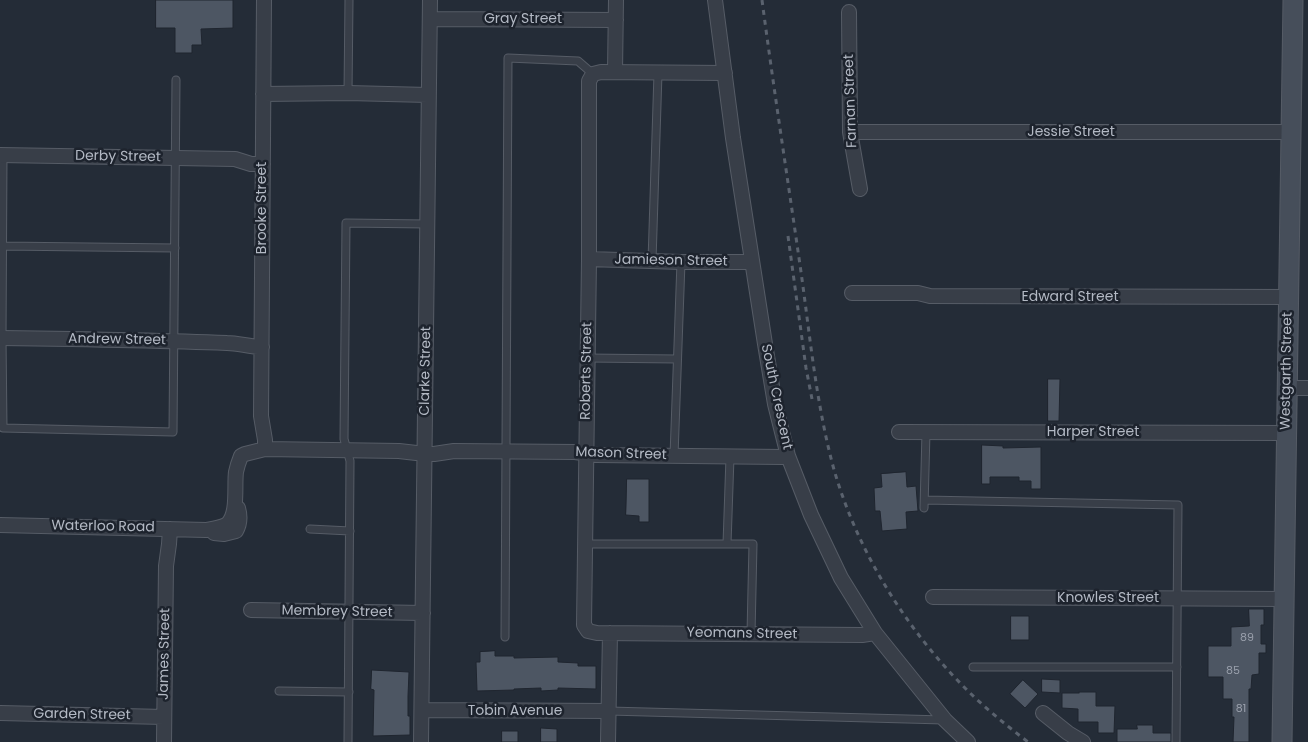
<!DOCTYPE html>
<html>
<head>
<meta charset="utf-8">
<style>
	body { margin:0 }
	canvas { display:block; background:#242c37 }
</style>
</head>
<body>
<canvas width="1308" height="742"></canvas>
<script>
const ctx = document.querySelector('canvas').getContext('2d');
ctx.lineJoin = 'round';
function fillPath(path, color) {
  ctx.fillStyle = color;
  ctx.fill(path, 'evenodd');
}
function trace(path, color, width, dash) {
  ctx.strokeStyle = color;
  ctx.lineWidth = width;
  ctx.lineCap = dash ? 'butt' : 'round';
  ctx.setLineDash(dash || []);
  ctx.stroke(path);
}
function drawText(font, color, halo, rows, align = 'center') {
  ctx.font = font + ' Poppins,sans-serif';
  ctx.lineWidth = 5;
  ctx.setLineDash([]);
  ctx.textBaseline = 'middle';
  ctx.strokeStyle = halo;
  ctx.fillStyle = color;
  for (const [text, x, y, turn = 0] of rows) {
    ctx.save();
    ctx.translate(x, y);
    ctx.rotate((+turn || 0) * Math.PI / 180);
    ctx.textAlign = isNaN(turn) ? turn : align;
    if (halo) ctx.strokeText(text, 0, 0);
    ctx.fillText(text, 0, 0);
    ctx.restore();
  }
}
const building = new Path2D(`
	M156 0H233V28L201 29 202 45H192V53H175V28H156Z
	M1048 379H1060L1059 421H1048Z
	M982 445 1003 446V448L1041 447V489H1031V481H1019V477H990V484H982Z
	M906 472 907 487 916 486 918 511 906 512 907 529 882 531 880 511H875L874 488 882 487 881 474Z
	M627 479H649V522H639V516L626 515Z
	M1249 609H1264V625H1261V644H1266V653H1259V674L1252 675 1251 689H1249V742H1233L1234 717H1232V699H1223V677H1208V646H1231V627L1249 626Z
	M1011 616H1029V640H1011Z
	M495 651V656H514V658L558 657V662L578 663V666H596V689L558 688V690L541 691V688L514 689V690L477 691 476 662H480V652Z
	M372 670 409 672 408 696V716H410V735L373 736 374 690 371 689Z
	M1042 679 1060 680V693L1042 692Z
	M1023 680 1038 694 1025 708 1010 694Z
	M1079 692H1096V706H1115L1114 733H1098V722H1078V709L1062 708V693H1079Z
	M1137 725H1153V733H1171V742H1117V729H1137Z
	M541 728 557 729V742H541Z
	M502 731H518V742H502Z`);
fillPath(building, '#4d5663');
trace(building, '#1f252f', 1);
const lane = new Path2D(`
	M348 93 349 0
	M3 155 2 338 3 428 173 432 176 80
	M2 246 175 248
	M652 261 658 73
	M587 358 677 359
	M674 456 681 262
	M925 500 1178 505 1176 742
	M924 508 926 432
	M310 529 350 531
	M584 544H753L751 634
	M727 544 730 457
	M505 637 508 58 578 61 593 74
	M973 667H1177
	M279 691 349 692
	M609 711 944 720
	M348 742 350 461 344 439 346 223 427 224`);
const street = new Path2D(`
	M264 0 261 416 265 440V449
	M715 0 733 138 765 344 775 404 788 456 811 515 841 578 875 633 945 720 968 742
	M849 12 850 132 860 189
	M430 19 616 20
	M615 72 616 0
	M725 73 601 72 593 74 589 81V259L584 625 588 631 597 633 862 635 875 633
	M263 94 348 93 428 95
	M850 132H1291
	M0 155 235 159 251 164H263
	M589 259 681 262H752
	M852 293H918L930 296 1288 297
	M0 338C76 339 152 340 227 343 239 343 249 347 262 347
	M1287 388H1308
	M899 432 1286 433
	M0 525 206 530C212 529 220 528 226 525 239 516 234 486 236 472 237 467 239 461 241 456L245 454 265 449 399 451 425 454H434L454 451 575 452 597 455 783 457 788 456
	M214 533 224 534 236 531C240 524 240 515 238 508
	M933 597 1284 599
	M251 610 423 613
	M422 710 609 711
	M0 713 164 717
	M1043 713 1068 733 1083 742
	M164 742 166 566 169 544 170 529
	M421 742 430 0
	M608 742 610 633`);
const secondary = new Path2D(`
	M1282 742 1293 0`);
trace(lane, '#565c66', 9);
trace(street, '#565c66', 16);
trace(secondary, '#565c66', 21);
trace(lane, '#383e48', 7);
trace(street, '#383e48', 14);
trace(secondary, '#464e5a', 19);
trace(new Path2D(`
	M762 0C774 91 788 181 801 272 810 336 816 402 833 466 856 549 905 628 966 689 985 708 1006 725 1028 742
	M788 236 806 368 812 399`), '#5a626e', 3, [5, 5]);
drawText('11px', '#9aa0ac', null, [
	["89",1247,638],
	["85",1233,671],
	["81",1241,709]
]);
drawText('14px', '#b3b9c4', '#1d232d', [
	["Gray Street",523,19],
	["Farnan Street",851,101,-92],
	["Jessie Street",1071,132],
	["Derby Street",118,157,1],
	["Brooke Street",262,208,-90],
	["Jamieson Street",671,261,1],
	["Edward Street",1070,297],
	["Andrew Street",117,340,1],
	["Clarke Street",426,371,-89],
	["Roberts Street",587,371,-89],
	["Westgarth Street",1287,371,-89],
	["South Crescent",776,397,78],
	["Harper Street",1093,432],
	["Mason Street",621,454,2],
	["Waterloo Road",103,527,1],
	["Knowles Street",1108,598],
	["Membrey Street",337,612,1],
	["Yeomans Street",742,634,1],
	["James Street",165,654,-89],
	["Tobin Avenue",515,711],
	["Garden Street",82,715,1]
]);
</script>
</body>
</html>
